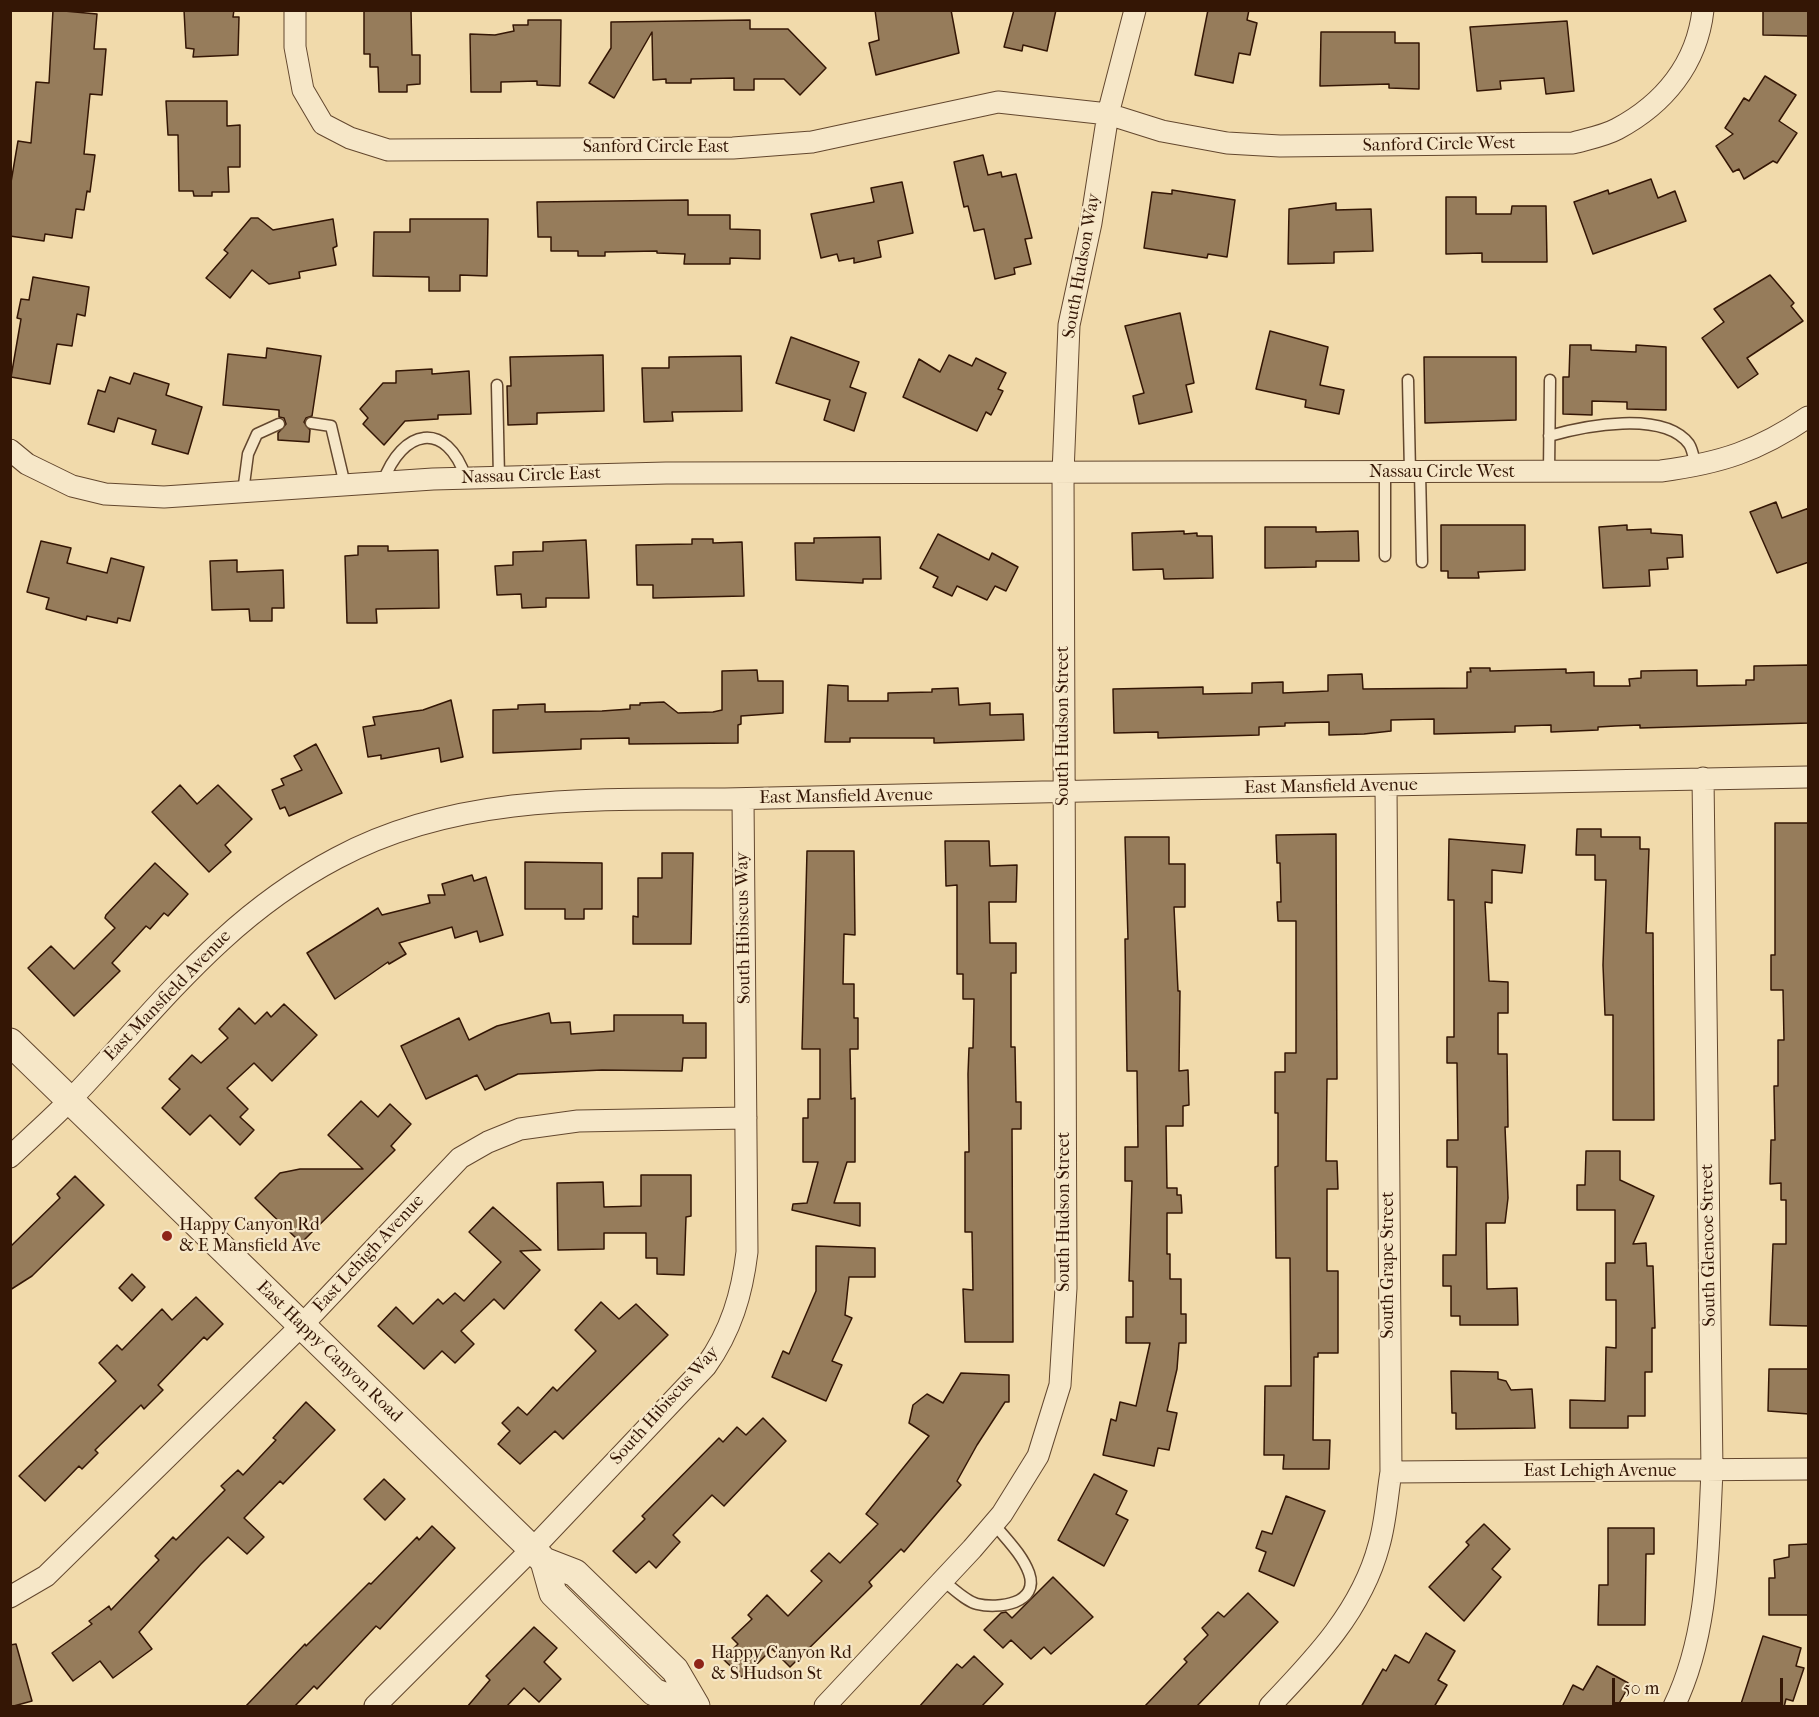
<!DOCTYPE html>
<html>
<head>
<meta charset="utf-8">
<style>
	body { margin:0 }
	#map { position:relative; width:1819px; height:1717px; overflow:hidden; background:#f1daab; font-family:"IM FELL French Canon",serif }
	canvas { display:block }
	.frame { position:absolute; inset:0; border:12px solid #341605; pointer-events:none }
	.scale { position:absolute; left:1612px; top:1678px; width:171px; height:27px; box-sizing:border-box; border:3px solid #341605; border-top:0; padding-left:8px; font-size:18px; line-height:21px; white-space:nowrap; color:#341605; -webkit-text-stroke:4px #f6e7c8; paint-order:stroke }
</style>
</head>
<body>
<div id="map">
<canvas width="1819" height="1717"></canvas>
<div class="frame"></div>
<div class="scale">50 m</div>
</div>
<script>
const ctx = document.querySelector('canvas').getContext('2d');
ctx.lineJoin = 'round';
function fillPath(path, color) {
  ctx.fillStyle = color;
  ctx.fill(path, 'evenodd');
}
function trace(path, color, width, dash) {
  ctx.strokeStyle = color;
  ctx.lineWidth = width;
  ctx.lineCap = dash ? 'butt' : 'round';
  ctx.setLineDash(dash || []);
  ctx.stroke(path);
}
function drawText(font, color, halo, rows, align = 'center') {
  ctx.font = font + ' "IM FELL French Canon",serif';
  ctx.lineWidth = 4.5;
  ctx.setLineDash([]);
  ctx.textBaseline = 'middle';
  ctx.strokeStyle = halo;
  ctx.fillStyle = color;
  for (const [text, x, y, turn = 0] of rows) {
    ctx.save();
    ctx.translate(x, y);
    ctx.rotate((+turn || 0) * Math.PI / 180);
    ctx.textAlign = isNaN(turn) ? turn : align;
    if (halo) ctx.strokeText(text, 0, 0);
    ctx.fillText(text, 0, 0);
    ctx.restore();
  }
}
const building = new Path2D(`
	M53 10 97 14 94 49H106L102 95 90 94 84 154 95 155 90 192 87 191 84 210 76 209 72 238 45 234 44 241 10 236V188L18 141 31 143 36 82 49 83Z
	M184 10H234L233 17H239L238 55 193 57 194 49 186 48Z
	M364 10H411L412 55H420V84L407 85V92H379L378 67H370V54H364Z
	M875 10H951L959 53 876 75 869 43 879 40Z
	M1014 10H1056L1047 51 1023 45 1022 51 1004 47Z
	M1208 10H1249L1247 20 1257 23 1250 55 1239 53 1233 83 1195 75Z
	M1763 10H1809V36L1763 35Z
	M528 20H561L560 86 537 85V81L501 82V92H471L470 34 495 35 514 31 513 25H528Z
	M750 20V29H788L826 68 800 95 784 79H754V90H734V78L691 79V83H666V79L653 80 652 32 614 98 589 83 611 48V22Z
	M1567 21 1574 91 1546 94 1544 78 1500 81 1501 89 1477 91 1470 27Z
	M1321 32H1395V43H1419V89L1389 88V84L1320 86Z
	M1765 76 1796 95 1779 121 1797 133 1777 163 1773 161 1744 179 1739 169 1733 172 1716 146 1733 134 1725 128 1744 98 1749 101Z
	M166 101H227V126L240 125V167H228L229 192H212V196H194L193 191H179L178 135H168Z
	M983 155 988 175 1001 172 1002 177 1016 174 1032 238 1025 239 1031 264 1014 268 1015 274 995 279 984 229 974 231 968 206 964 207 954 162Z
	M1651 179 1658 198 1675 191 1686 221 1593 254 1574 202 1608 190 1609 194Z
	M902 182 913 233 878 241 881 257 854 263V258L839 261 837 254 821 258 811 214 874 202 871 188Z
	M1172 190 1235 200 1227 257 1208 254 1207 258 1144 248 1152 192 1172 194Z
	M1446 197H1476V214H1511L1512 206H1546L1547 262H1482V253L1446 254Z
	M688 200V215H730V229L760 230V259L730 258V264H684L685 254 657 253V251L605 252V256H578V251H551V237H538L537 202Z
	M1336 203V210L1371 209 1373 251 1334 252V263L1288 264 1289 209Z
	M251 218H258L273 230 333 219 337 246 333 248 336 265 299 272 300 278 269 284 252 270 230 298 206 278 228 253 224 250Z
	M410 219H488L487 276 460 275V291H429V277L373 276 374 232H410Z
	M1770 275 1794 303 1791 306 1803 321 1747 358 1758 374 1738 388 1702 338 1724 322 1714 309Z
	M33 277 89 287 85 316 77 314 72 346 57 344 50 384 11 377 21 319 17 318 21 299 29 300Z
	M1180 313 1194 383 1186 385 1192 412 1139 424 1133 396 1144 393 1125 326Z
	M1270 331 1328 347 1320 385 1344 390 1339 414 1305 407 1306 400 1256 389Z
	M791 337 859 362 850 387 866 393 854 431 824 420 830 400 776 383Z
	M1570 345H1591V350L1636 352V345L1666 347V410L1627 409V402L1592 401V415L1563 414V377H1569Z
	M267 348 321 356 312 416 306 418 304 422 310 430 309 442 278 440V433L286 424 284 418 279 417V410L223 405 228 354 266 358Z
	M603 355 604 411 537 413V424L508 425 507 386H511L510 357Z
	M949 355 972 366 976 358 1006 373 998 389 1003 391 991 415 986 412 977 431 903 397 919 359 940 372Z
	M741 356 742 411 672 412 673 421 644 422 642 368H669V357Z
	M1424 357H1516V420L1425 423Z
	M432 369V374L469 371 471 414 438 415V419L405 421 384 445 363 424 368 418 360 409 383 383H396V371Z
	M134 373 169 384 166 395 202 407 188 454 152 444 156 430 118 418 114 432 88 424 98 390 105 392 110 377 130 384Z
	M1776 502 1782 518 1809 508V562L1777 573 1750 512Z
	M1441 525H1525V570L1478 572 1479 578H1448V571H1441Z
	M1627 525V530L1651 529V533L1682 535 1683 557 1667 558 1668 569 1649 570 1650 586 1603 588 1599 527Z
	M1265 527H1316V532L1358 531 1359 561H1316V567L1265 568Z
	M1184 531V534L1197 533V536H1212L1213 578 1164 579 1163 569 1133 570 1132 533Z
	M938 534 989 560 992 553 1018 567 1006 591 995 586 987 600 957 586 952 596 933 587 938 577 920 568Z
	M880 537 881 579H863V583L796 580 795 543H814V538Z
	M692 539H713V543L742 542 744 596 653 598V585H637L636 545 692 544Z
	M586 540 589 598H546V607L522 608 521 594 497 595 495 566 513 565V552L543 551V542Z
	M41 541 71 548 67 563 107 573 111 558 144 567 130 621 118 618 117 623 87 616 86 620 46 609 49 598 27 592Z
	M358 546H388V551L438 550 439 608 376 609 377 623H347L345 556 358 555Z
	M237 560V572L283 570 284 608H272V621H250L249 609 212 610 210 561Z
	M1809 665V723L1640 728V725L1615 726 1598 727V730L1551 732V725L1515 726V732L1434 734V719L1391 720V731L1364 734 1329 735V722L1285 723V726L1259 727V735L1158 738V732L1114 733 1113 689 1203 687V694L1252 693V683L1283 682V693L1328 691V675L1362 674 1363 689 1467 688V672H1471L1470 668H1490V671L1566 669V673L1594 672V686H1630L1629 679 1641 678V671L1697 670V686L1746 685V680H1754V666Z
	M757 670 758 681H783V713L741 716V724L738 725V743L629 744V738L581 739V749L493 753V710L518 709V705L545 704V712L602 711 630 709V705H640V703L664 702 678 713 713 712 722 710V671Z
	M828 685 848 686V701H888V693L932 692V689L958 688 959 705 990 703V715L1023 714 1024 740 934 743V738H850V742H825Z
	M451 700 463 757 441 762 439 748 381 759V755L368 757 363 727 375 725 373 717 423 710Z
	M316 744 342 793 289 816 285 807 280 809 272 790 284 785 281 779 302 770 294 756Z
	M180 785 197 804 218 785 252 819 225 845 231 852 209 872 152 812Z
	M1775 823H1809V1326L1770 1325 1773 1244H1786V1200H1781V1183L1770 1184 1771 1140H1775L1774 1086H1778V1040H1784L1783 990H1771V955H1775Z
	M1577 829H1601V837H1640V849H1649L1646 933H1653L1654 1120H1613V1015H1605L1603 965 1606 880H1595V855H1576Z
	M1336 834 1337 1079H1327L1326 1161H1337L1338 1189H1327V1271H1338V1353H1318V1357H1314L1313 1440H1330L1329 1469H1283L1284 1455H1264L1265 1386H1291L1290 1258H1276L1275 1167 1278 1166V1113H1275V1072H1285V1053H1296V921H1278L1277 902H1281L1280 863H1277L1276 835Z
	M1125 837H1169V864H1185V907H1174L1178 991H1180L1179 1071 1188 1070 1189 1105 1183 1106V1126H1166L1167 1188H1177V1195H1181L1182 1213H1167V1254H1170V1279H1181V1314H1186V1343H1179L1177 1369 1167 1411 1177 1413 1169 1450 1158 1448 1154 1466 1103 1455 1111 1419 1116 1421 1120 1402 1136 1406 1150 1343H1126V1317H1133V1281H1129L1132 1181H1125V1147H1138L1137 1071H1127L1125 939H1128Z
	M1449 839 1525 845 1522 873 1492 870V903L1485 902 1489 981 1508 982V1013H1498V1054H1507L1508 1127H1505L1508 1198 1505 1223H1486L1487 1289 1517 1288 1518 1325H1460V1316H1451V1286H1443V1255H1456L1457 1167H1447V1140H1458L1457 1063H1447V1037H1454V900H1448Z
	M945 841H989L990 866 1017 865 1016 902H989L990 943H1016V973H1011V1047H1015L1016 1102H1021V1129H1012L1013 1342H965L963 1289 973 1290 972 1232H965V1152H969L968 1074 969 1048H973L974 999H963V974H957V885L946 886Z
	M807 851H854L855 935 844 934 843 984H854V1018H858V1049H850L851 1099 855 1098V1162H847L834 1203H860V1226L792 1210 793 1204 807 1203 818 1162H803V1118H808V1099H820V1049H802Z
	M662 853H693L691 944H633V916L638 917V878H662Z
	M525 862 602 863V909H584V919H565V909H525Z
	M155 863 188 894 168 916 164 913 150 929 146 926 112 963 120 971 74 1016 28 968 51 946 74 969 115 928 105 918 106 915Z
	M472 875 474 881 486 877 503 935 480 942 477 931 455 938 452 927 399 943 406 954 389 964 388 962 335 999 307 953 378 908 382 915 430 903 428 895H445L442 884Z
	M284 1004 317 1035 272 1081 254 1063 227 1088 248 1109 240 1117 254 1130 240 1145 210 1115 190 1135 162 1108 180 1089 169 1079 192 1055 201 1063 228 1038 219 1029 239 1008 255 1024 267 1012 271 1017Z
	M549 1013 551 1023 570 1022 571 1034 614 1031V1015H683V1023H706V1058H683L682 1071 602 1070 518 1074 485 1090 477 1075 426 1099 401 1046 459 1018 469 1040 497 1026Z
	M361 1101 378 1117 390 1104 411 1124 391 1146 395 1150 301 1243 255 1198 280 1173 300 1169H363L328 1135Z
	M1586 1151H1620V1180L1654 1196 1633 1244 1646 1243 1647 1266H1653L1655 1328H1652V1372H1645V1416H1628V1428H1570V1400L1605 1401 1606 1347 1616 1348V1300H1606V1263H1615V1210H1577V1185H1585Z
	M641 1175H691V1216L686 1217 684 1275 657 1274V1258H646V1233H604V1249L558 1250 557 1183 603 1182 604 1207 641 1206Z
	M75 1176 104 1205 32 1276 10 1290V1247L60 1198 57 1194Z
	M493 1207 541 1250 520 1251 540 1270 504 1309 494 1299 461 1331 474 1344 455 1363 442 1351 424 1369 378 1326 396 1307 413 1324 438 1299 443 1304 455 1293 464 1301 501 1262 469 1232Z
	M816 1246 875 1248V1277H849L845 1315 852 1318 832 1361 842 1365 826 1401 772 1377 783 1351 789 1354 816 1291Z
	M132 1274 145 1287 132 1301 119 1288Z
	M196 1297 223 1324 207 1340 204 1337 158 1385 163 1390 144 1409 141 1405 95 1450 98 1453 82 1469 79 1466 45 1501 19 1476 116 1381 99 1363 117 1345 122 1350 162 1309 172 1320Z
	M601 1302 619 1319 636 1304 668 1335 563 1439 555 1431 520 1464 498 1444 510 1431 502 1423 518 1407 527 1415 553 1387 557 1391 596 1351 575 1330Z
	M1769 1369H1809V1414L1768 1411Z
	M1451 1371 1498 1372V1379L1506 1381 1511 1390 1532 1389 1535 1428 1456 1429V1413H1452Z
	M961 1373 1009 1375V1402H1005L977 1445 957 1481 961 1485 904 1552 901 1549 869 1582 872 1586 790 1667 772 1649 743 1678 723 1659 738 1644 732 1638 752 1619 748 1615 767 1595 788 1616 822 1581 811 1571 829 1553 840 1563 878 1524 866 1514 929 1436 909 1423 913 1405 927 1394 943 1403Z
	M306 1402 335 1430 283 1484 280 1481 244 1518 264 1537 247 1554 228 1537 201 1564 139 1632 152 1649 113 1678 100 1661 73 1681 52 1653 92 1624 89 1621 109 1606 111 1610 159 1560 155 1556 173 1537 176 1540 225 1490 221 1486 238 1470 243 1475 276 1440 273 1438Z
	M763 1418 786 1441 724 1506 712 1495 673 1535 680 1542 656 1568 649 1561 636 1573 613 1551 645 1519 642 1516 719 1438 723 1442 737 1427 746 1435Z
	M1094 1474 1127 1491 1116 1514 1128 1520 1104 1566 1058 1540Z
	M384 1479 405 1499 385 1520 364 1499Z
	M1286 1496 1325 1511 1294 1586 1259 1571 1266 1552 1256 1548 1262 1531 1272 1534Z
	M1484 1524 1510 1549 1492 1569 1501 1577 1464 1621 1429 1587 1469 1545 1466 1542Z
	M432 1526 455 1548 380 1629 376 1626 317 1689 314 1686 294 1707H245L305 1644 306 1646 369 1583 371 1584 417 1537 419 1540Z
	M1608 1528H1654V1554H1646L1645 1625H1598L1599 1585H1608Z
	M1809 1544V1615H1769V1578H1775L1774 1560 1789 1557V1545Z
	M1053 1577 1093 1617 1051 1654 1044 1647 1031 1659 1011 1640 1003 1648 984 1630 1001 1613 1006 1612 1012 1618Z
	M1248 1593 1278 1622 1196 1707H1144L1187 1662 1184 1659 1208 1635 1202 1628 1218 1612 1224 1617Z
	M534 1627 557 1648 544 1662 561 1679 539 1702 524 1688 506 1707H467L490 1680 486 1676Z
	M1426 1633 1455 1651 1438 1680 1447 1685 1434 1707H1361L1383 1669 1386 1671 1395 1655 1409 1663Z
	M1763 1636 1801 1648 1796 1666 1804 1668 1793 1701 1786 1699 1784 1707H1740Z
	M16 1644 32 1701 10 1707V1645Z
	M974 1656 1003 1684 981 1707H919L957 1664 962 1668Z
	M1597 1666 1630 1684 1617 1707H1562L1573 1685 1583 1690Z`);
fillPath(building, '#967c5b');
trace(building, '#341605', 1.5);
const service = new Path2D(`
	M1408 380 1410 472
	M497 385 499 477
	M311 423 331 426 345 485
	M1549 436C1584 426 1663 410 1689 444 1693 450 1694 460 1696 467
	M1385 472V556
	M1420 472 1422 562
	M1549 472 1550 380
	M383 482C402 429 446 419 466 478
	M243 492 248 454 257 434 279 424
	M942 1580C952 1587 965 1601 977 1604 998 1609 1040 1604 1029 1573 1022 1554 1006 1539 994 1524`);
const minor = new Path2D(`
	M295 10V47L303 90 323 124 350 138 388 150 733 148 812 142 998 102 1108 114 1162 131 1227 143 1280 146 1573 143C1587 139 1604 136 1617 129 1664 104 1697 64 1703 10
	M10 450 27 464 72 486 105 494 164 497 433 479 666 473 1661 471C1721 463 1758 451 1808 417
	M10 1157C31 1137 53 1118 73 1097 159 1007 223 918 337 858 456 794 593 799 725 799 799 798 873 796 947 794 1234 788 1521 781 1808 777
	M1391 1472 1808 1469
	M10 1597 46 1576 302 1325 460 1158 488 1142 520 1129 578 1121 746 1118
	M375 1706 541 1540 706 1366C731 1331 742 1294 747 1252L743 799
	M825 1706 972 1549 1002 1514 1038 1456 1060 1385 1066 1288 1063 473 1069 325 1091 223 1108 114 1135 10
	M1270 1706C1315 1659 1362 1610 1379 1545 1386 1521 1387 1496 1391 1472L1386 786
	M1674 1706C1709 1634 1708 1550 1712 1471L1703 778`);
const tertiary = new Path2D(`
	M10 1042 532 1549 544 1561 575 1573 675 1670 696 1706
	M544 1561 553 1593 654 1692 689 1706`);
trace(service, '#63472e', 13);
trace(minor, '#63472e', 23);
trace(tertiary, '#63472e', 29);
trace(service, '#f6e7c8', 10);
trace(minor, '#f6e7c8', 21);
trace(tertiary, '#f6e7c8', 27);
for (const [x, y, r, color] of [
	[167,1236,6,"#8f2418"],
	[699,1664,6,"#8f2418"]
]) {
  const dot = new Path2D();
  dot.arc(x, y, r, 0, 2 * Math.PI);
  ctx.fillStyle = color;
  ctx.fill(dot);
  trace(dot, '#f6e7c8', 2);
}
drawText('18px', '#341605', '#f6e7c8', [
	["Sanford Circle West",1439,145,-1],
	["Sanford Circle East",656,148],
	["South Hudson Way",1082,266,-80],
	["Nassau Circle West",1442,473],
	["Nassau Circle East",531,476,-2],
	["South Hudson Street",1064,726,-90],
	["East Mansfield Avenue",1331,787,-1],
	["East Mansfield Avenue",846,797,-1],
	["South Hibiscus Way",744,928,-91],
	["East Mansfield Avenue",168,996,-46],
	["South Hudson Street",1065,1212,-90],
	["South Glencoe Street",1709,1245,-91],
	["East Lehigh Avenue",369,1254,-47],
	["South Grape Street",1389,1265,-90],
	["East Happy Canyon Road",329,1352,44],
	["South Hibiscus Way",665,1406,-48],
	["East Lehigh Avenue",1600,1472]
]);
drawText('18px', '#341605', '#f6e7c8', [
	["Happy Canyon Rd",179,1226],
	["& E Mansfield Ave",179,1247],
	["Happy Canyon Rd",711,1654],
	["& S Hudson St",711,1675]
], 'left');
</script>
</body>
</html>
